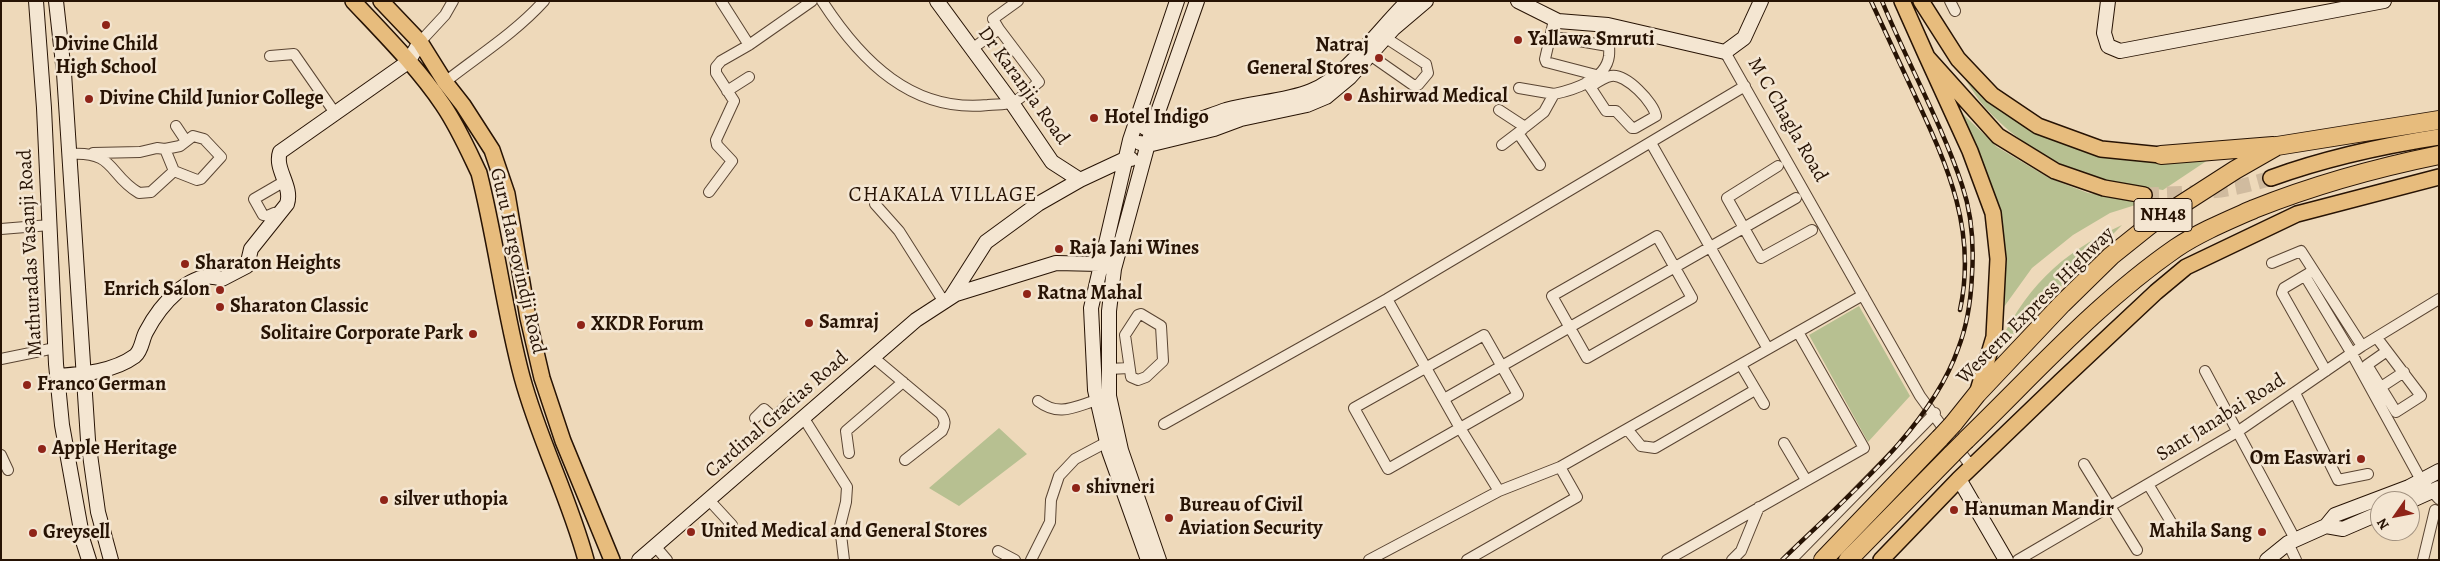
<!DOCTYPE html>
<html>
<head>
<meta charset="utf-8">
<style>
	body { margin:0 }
	#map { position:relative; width:2440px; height:561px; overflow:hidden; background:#eed9ba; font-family:Alegreya,serif }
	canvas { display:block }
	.frame { position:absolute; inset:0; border:2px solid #271304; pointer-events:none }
	.north { position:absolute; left:2370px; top:491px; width:50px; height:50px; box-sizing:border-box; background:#f4e6d2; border:1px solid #a29280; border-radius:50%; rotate:237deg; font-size:14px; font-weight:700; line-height:20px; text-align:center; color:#271304 }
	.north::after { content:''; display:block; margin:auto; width:18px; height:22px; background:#8f2418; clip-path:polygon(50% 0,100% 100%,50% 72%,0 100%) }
</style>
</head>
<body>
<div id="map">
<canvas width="2440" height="561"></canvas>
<div class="frame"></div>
<div class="north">N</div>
</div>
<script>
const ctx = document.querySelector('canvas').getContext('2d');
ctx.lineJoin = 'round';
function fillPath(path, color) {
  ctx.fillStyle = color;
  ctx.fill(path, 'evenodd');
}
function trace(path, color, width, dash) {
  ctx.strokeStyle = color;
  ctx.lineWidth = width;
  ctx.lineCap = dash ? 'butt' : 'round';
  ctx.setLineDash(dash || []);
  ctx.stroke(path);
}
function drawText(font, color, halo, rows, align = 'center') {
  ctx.font = font + ' Alegreya,serif';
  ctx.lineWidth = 5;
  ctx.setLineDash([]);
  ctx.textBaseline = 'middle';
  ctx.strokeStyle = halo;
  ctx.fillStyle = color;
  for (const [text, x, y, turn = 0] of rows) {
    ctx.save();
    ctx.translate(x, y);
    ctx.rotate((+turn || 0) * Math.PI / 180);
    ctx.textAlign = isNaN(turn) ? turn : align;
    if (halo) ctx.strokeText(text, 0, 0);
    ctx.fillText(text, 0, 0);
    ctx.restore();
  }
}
fillPath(new Path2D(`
	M1956 65 2001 106 2102 155 2139 161H2177L2214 156 2163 190C2150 188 2135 188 2122 185 2069 174 2013 143 1979 100 1971 89 1964 77 1956 65Z
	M1948 90 1964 115 1997 147 2049 178 2088 193 2145 202 2110 213 2073 235 2032 268 2001 311 2005 262Z
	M2122 225 1995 353C2024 289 2059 254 2122 225Z
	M1859 306 1910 396 1868 442 1809 335Z
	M999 428 1027 454 959 506 929 488Z`), '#b7c091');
trace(new Path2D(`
	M2144 195C2192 193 2225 193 2271 178`), '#d0bb9f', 15, [15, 8]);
const street = new Path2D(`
	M721 1 749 45 812 1
	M822 1C861 61 912 113 988 105 995 104 1004 105 1011 103 1021 100 1031 88 1039 82L999 29 972 49
	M1950 1 1955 11
	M1554 20 1545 59 1546 62 1596 75
	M999 29 993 19 1018 1
	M1550 36 1608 46
	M420 42 445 15 453 1
	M1725 52 1920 396 1967 461 1975 464
	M1370 55 1413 85H1418L1428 73 1426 64 1386 38
	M270 56 294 54 335 113
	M445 82C478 56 515 33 544 1
	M1587 82 1606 111H1616L1632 128H1635L1656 116C1654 103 1626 73 1611 76 1604 77 1596 83 1590 87
	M727 91 749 77
	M1554 94C1573 90 1606 80 1609 56 1610 46 1608 35 1608 25
	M1499 110 1525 127 1544 112 1554 94 1519 88
	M176 126 186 141
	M1518 133 1540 165
	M1651 143 1768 349
	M1502 145 1523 129
	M165 149 180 146 193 136 204 139 221 157 201 179 197 180 174 171
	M70 154C116 151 108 175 139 193L151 192 174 171 165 149 157 148 140 152 93 153
	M1778 166 1727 198 1761 258 1812 230
	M709 192 732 161 717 145 716 140 734 101 716 73V67L721 61 749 45
	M875 204 899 231 944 302
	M277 218 274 213 267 216 263 215 254 199 285 181
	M1 229 50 225
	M1657 236 1692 298 1587 358 1552 296Z
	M2272 263 2301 251 2362 346
	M2311 272 2284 288 2282 293 2326 371
	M2305 276 2352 354 2421 480 2439 499
	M1387 299 1460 428 1499 491
	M1141 314 1161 326 1163 361 1146 377 1138 380 1131 377 1125 335 1138 315Z
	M1484 335 1518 395 1388 469 1354 408Z
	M2377 338 2421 396 2396 412 2367 365 2387 351
	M873 357 941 414C945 420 946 424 942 431L905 460
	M1 359 55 348
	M1741 365 1764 404
	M1109 369 1129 368
	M2205 371 2295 539
	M2375 391 2404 372
	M2295 393 2338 480 2368 474
	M1444 399 1796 198
	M1038 401C1059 417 1074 407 1097 400
	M803 417 847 487 846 502 840 526 844 560
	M755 418 764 409 774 418 790 402
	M1164 424 1387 299 1745 86
	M1627 429 1641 446 1655 448 1755 390
	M1784 443 1806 480
	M849 453 846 431 903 382
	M1 455 8 470
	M2084 464 2137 550
	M2148 484 2177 532
	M709 500 732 525
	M2288 543 2296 560
	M655 546 667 560
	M998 551 1015 560
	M1031 560 1050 522 1051 500 1059 476 1075 459 1107 442
	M1369 560 1499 491 1560 467 1863 295
	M1467 560 1577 497 1560 467
	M1667 560 1864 448 1798 332
	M1732 560 1741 551 1759 507
	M1791 560 1935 413
	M2018 560 2237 432 2362 346 2439 299
	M2423 560 2435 510`);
const secondary = new Path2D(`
	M36 1 44 108 56 364 62 425 83 541 89 560
	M56 1 64 73 88 440 98 512 111 560
	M937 1 1012 103 1052 162 1080 180
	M1518 1 1558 21 1608 25 1725 52 1744 38 1761 1
	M2108 1 2104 33 2108 46 2120 51 2384 1
	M1145 128C1174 132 1199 119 1226 110 1253 102 1284 102 1311 91 1345 78 1381 27 1408 1
	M1140 143 1148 145 1214 129 1241 119 1307 105 1326 97 1350 77 1393 29 1426 1
	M951 297 986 242 1038 204 1080 180 1125 159H1131
	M57 376C83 374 113 372 135 356 142 350 142 339 146 332 159 307 191 267 222 279L247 266 251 249 287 204C293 186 274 169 280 152L408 62 420 42
	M1959 479 2006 560
	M2410 501 2439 488
	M2326 526 2343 529 2380 513
	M639 560 916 320 956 294 1056 263 1100 264 1109 267
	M1148 560 1109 451 1095 390 1091 308 1130 140 1177 1
	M1159 560 1121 450 1109 396V311L1114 269 1152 129 1197 1
	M2267 560 2288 543 2326 526 2335 515 2409 487 2439 471`);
const primary = new Path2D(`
	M353 1C384 34 418 68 443 105 458 127 468 150 479 173 496 240 504 310 522 377 539 440 569 497 586 560
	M381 1 420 42 445 82 463 105 492 150 507 194 528 318 542 378 563 441 612 560
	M1902 1 1927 57 1998 136 2055 171 2104 188 2144 195
	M1921 1 1958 59 1992 95 2038 126 2101 149 2161 155
	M1927 57 1970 151 1993 213 1998 259 1994 337 1977 394
	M2271 178C2326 158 2381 146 2439 137
	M1881 560 1959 479 2061 381 2156 292 2186 267 2297 214 2439 177`);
const highway = new Path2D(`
	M2161 155 2273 146
	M1953 424 1977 394 2062 304 2111 256 2151 224 2235 170 2277 146 2439 120
	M1966 440C2034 374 2098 302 2176 248 2200 232 2227 221 2254 209 2314 185 2375 168 2439 155
	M1823 560 1940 438
	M1848 560 1952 454`);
trace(street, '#594432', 12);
trace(secondary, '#271304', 16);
trace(primary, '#271304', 18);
trace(highway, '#271304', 20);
trace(street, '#f4e6d2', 10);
trace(secondary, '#f4e6d2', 14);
trace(primary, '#e7bc7d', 15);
trace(highway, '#e7bc7d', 18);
const rail = new Path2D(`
	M1871 1C1886 34 1901 66 1916 98 1948 167 1977 231 1960 310
	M1782 560C1842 501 1930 429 1958 349 1967 326 1971 299 1972 275 1974 245 1972 214 1962 185 1941 122 1907 62 1882 1`);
trace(rail, '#271304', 4.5);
trace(rail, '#f4e6d2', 2.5, [8]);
const highwayBridge = new Path2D(`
	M1940 438 1953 424
	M1952 454 1966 440`);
trace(highwayBridge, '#271304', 20, []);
trace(highwayBridge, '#e7bc7d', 18);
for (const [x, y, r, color] of [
	[106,25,5,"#8f2418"],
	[1518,40,5,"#8f2418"],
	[1379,58,5,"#8f2418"],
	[1348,97,5,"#8f2418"],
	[89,99,5,"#8f2418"],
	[1094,118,5,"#8f2418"],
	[1059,249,5,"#8f2418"],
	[185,264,5,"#8f2418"],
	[220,290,5,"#8f2418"],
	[1027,294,5,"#8f2418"],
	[220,307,5,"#8f2418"],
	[809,323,5,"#8f2418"],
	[581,325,5,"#8f2418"],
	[473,334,5,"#8f2418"],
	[27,385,5,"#8f2418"],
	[42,449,5,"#8f2418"],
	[2361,459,5,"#8f2418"],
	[1076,488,5,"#8f2418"],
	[384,500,5,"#8f2418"],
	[1954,510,5,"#8f2418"],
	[1169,518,5,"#8f2418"],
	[691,532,5,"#8f2418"],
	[2262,532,5,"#8f2418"],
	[33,533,5,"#8f2418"]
]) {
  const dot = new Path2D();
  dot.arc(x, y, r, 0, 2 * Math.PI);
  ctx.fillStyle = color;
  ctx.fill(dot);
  trace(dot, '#f4e6d2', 2);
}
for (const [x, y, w] of [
	[2163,215,58]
]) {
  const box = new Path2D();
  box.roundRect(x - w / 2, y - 16.5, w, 33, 4);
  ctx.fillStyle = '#f4e6d2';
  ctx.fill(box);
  trace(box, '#271304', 1);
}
drawText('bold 19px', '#271304', null, [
	["NH48",2163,215]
]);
drawText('bold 20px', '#271304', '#f4e6d2', [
	["Yallawa Smruti",1528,40],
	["Divine Child",106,45,"center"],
	["High School",106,68,"center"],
	["Natraj",1369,46,"right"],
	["General Stores",1369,69,"right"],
	["Ashirwad Medical",1358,97],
	["Divine Child Junior College",99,99],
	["Hotel Indigo",1104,118],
	["Raja Jani Wines",1069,249],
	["Sharaton Heights",195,264],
	["Enrich Salon",210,290,"right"],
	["Ratna Mahal",1037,294],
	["Sharaton Classic",230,307],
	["Samraj",819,323],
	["XKDR Forum",591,325],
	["Solitaire Corporate Park",463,334,"right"],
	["Franco German",37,385],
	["Apple Heritage",52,449],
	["Om Easwari",2351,459,"right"],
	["shivneri",1086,488],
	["silver uthopia",394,500],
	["Bureau of Civil",1179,506],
	["Aviation Security",1179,529],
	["Hanuman Mandir",1964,510],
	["United Medical and General Stores",701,532],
	["Mahila Sang",2252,532,"right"],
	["Greysell",43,533]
], 'left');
drawText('20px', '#271304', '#f4e6d2', [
	["Dr Karanjia Road",1023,86,54],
	["M C Chagla Road",1787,120,60],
	["Mathuradas Vasanji Road",31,253,-93],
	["Guru Hargovindji Road",517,261,77],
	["Western Express Highway",2036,306,-45],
	["Cardinal Gracias Road",777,415,-41],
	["Sant Janabai Road",2221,418,-32]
]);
ctx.letterSpacing = '1px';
drawText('21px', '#271304', '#f4e6d2', [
	["CHAKALA VILLAGE",943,196]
]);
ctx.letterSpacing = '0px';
</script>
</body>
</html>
